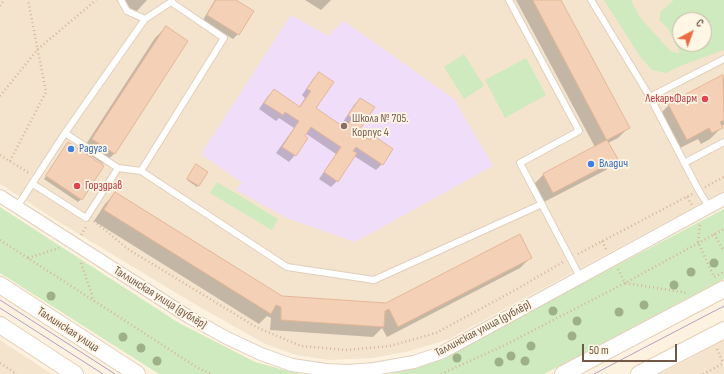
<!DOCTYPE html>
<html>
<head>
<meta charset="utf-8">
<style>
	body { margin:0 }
	#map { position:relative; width:724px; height:374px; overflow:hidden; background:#fdf2df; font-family:"Sofia Sans Condensed",sans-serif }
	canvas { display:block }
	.north { position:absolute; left:672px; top:12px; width:40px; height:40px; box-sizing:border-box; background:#fff6e6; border:1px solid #c7b7a6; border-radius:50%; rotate:41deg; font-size:11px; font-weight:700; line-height:16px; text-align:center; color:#735847 }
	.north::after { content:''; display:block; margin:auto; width:14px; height:18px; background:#eb6c41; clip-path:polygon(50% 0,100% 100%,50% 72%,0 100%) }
	.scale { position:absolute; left:582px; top:344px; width:95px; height:18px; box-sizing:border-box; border:2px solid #735847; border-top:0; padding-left:5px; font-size:12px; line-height:14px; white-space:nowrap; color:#735847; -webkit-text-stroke:3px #fff6e6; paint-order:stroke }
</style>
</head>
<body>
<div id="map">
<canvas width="724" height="374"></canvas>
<div class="north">С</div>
<div class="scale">50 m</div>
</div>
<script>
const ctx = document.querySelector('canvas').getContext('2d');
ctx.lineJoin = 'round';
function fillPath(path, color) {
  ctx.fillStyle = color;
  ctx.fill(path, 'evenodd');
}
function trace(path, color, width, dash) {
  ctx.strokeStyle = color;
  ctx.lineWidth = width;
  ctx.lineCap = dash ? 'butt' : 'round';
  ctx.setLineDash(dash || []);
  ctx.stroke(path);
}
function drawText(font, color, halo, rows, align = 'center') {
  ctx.font = font + ' "Sofia Sans Condensed",sans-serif';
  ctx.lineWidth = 3.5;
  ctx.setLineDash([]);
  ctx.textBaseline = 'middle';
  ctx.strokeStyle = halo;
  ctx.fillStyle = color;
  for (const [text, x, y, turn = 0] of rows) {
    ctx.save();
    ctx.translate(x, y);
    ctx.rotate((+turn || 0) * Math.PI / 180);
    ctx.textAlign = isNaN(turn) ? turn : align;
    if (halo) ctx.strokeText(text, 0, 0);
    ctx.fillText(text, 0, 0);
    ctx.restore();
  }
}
fillPath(new Path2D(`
	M0 0H724V191L449 339 410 351 373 358 329 360 296 355 265 344 191 302 54 219 0 184ZM680 20H704V44H680Z
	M0 340 52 374H0Z
	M724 340V374H660Z`), '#f4e4ce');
fillPath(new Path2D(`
	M291 15 328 36 344 21 454 99 493 166 355 242 287 218 236 190 242 183 201 154Z`), '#efddf9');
fillPath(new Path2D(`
	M604 0H631L639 16 652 31 672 52 680 53 667 27 659 20 661 11 674 0H724V50L683 65 666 73 652 70 639 55ZM680 20H704V44H680Z
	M464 54 484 86 464 99 444 67Z
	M526 58 546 95 505 118 485 80Z
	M217 182 278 219 272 230 210 193Z
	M0 207 179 323 255 362 299 374H159L0 273Z
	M724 209V279L544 374H388L414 369 444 358 517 318Z`), '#cfeabe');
fillPath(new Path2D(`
	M116 0H147L135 13Z
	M215 0H234L238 34 233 39 203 20Z
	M305 0H331L321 10Z
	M516 0H560L628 128 618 138 608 143 616 159 606 170 542 203 533 185 544 174 595 147Z
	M166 27 187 41 114 154 103 164 91 156 81 199 78 202 44 179 65 147 81 152 155 38Z
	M319 73 314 108 344 128 346 124 343 122 354 105 360 99 357 132 370 140 373 137 392 149 382 164 376 170 354 156 337 181 331 187 319 179 336 154 305 133 303 136 307 138 295 155 289 162 276 153 294 128 279 118 276 121 259 109 268 96 274 90 299 107 305 98 302 95 313 79Z
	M723 76 724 78V125L721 126V128L710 139 701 144 698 139 676 150 658 116 669 105Z
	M195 167 207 172 197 187 187 180Z
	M115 193 282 297 386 304 531 257 520 268 387 337 382 328 373 337 270 330 271 318 267 316 259 324 94 221 105 204Z`), '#0003');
const building = new Path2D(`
	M216 0H236L254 11 239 35 207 15Z
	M533 0H561L630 128 607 140Z
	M166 26 188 41 115 154 92 139Z
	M319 72 334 82 316 108 345 128 352 118 348 115 360 98 375 107 358 132 370 140 373 135 393 149 383 165 356 147 353 151 357 153 338 182 324 172 341 147 311 127 305 136 308 138 296 156 282 147 299 121 285 112 283 115 264 103 274 89 300 107 311 91 307 89Z
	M723 75 724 120 720 122 723 128 712 133 709 128 687 140 668 104Z
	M607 140 618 159 553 193 543 174Z
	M68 142 104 166 82 200 46 176Z
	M196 164 208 172 199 186 187 179Z
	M115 192 282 296 386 303 520 234 532 258 398 327 389 309 385 311 384 327 281 320V307L276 305 271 314 104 210Z`);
fillPath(building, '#f3d0b6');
trace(building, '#e6b796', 1);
const service = new Path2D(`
	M509 0 579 131 520 163 580 277
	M591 0 650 97 699 191 709 207
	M145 19 171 2
	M650 97 724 59
	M684 163 724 142
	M118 168 141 171 287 267 374 280 542 204
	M141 171 224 38 171 2 172 0
	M33 184 86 218 118 168 65 133
	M17 207 65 133 145 19 127 11 121 0`);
const minor = new Path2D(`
	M0 196 189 317 225 337 261 354 292 365 326 370 348 371 374 369 414 362 443 352 724 199`);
const secondary = new Path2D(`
	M0 285 137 374
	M0 325 75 374
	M563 374 724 289
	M639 374 724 330`);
trace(service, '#e1cebb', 8);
trace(minor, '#e1cebb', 14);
trace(secondary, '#e6cfb9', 18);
trace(new Path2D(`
	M0 6 4 0
	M0 96 38 49 96 0
	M0 155 29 173
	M10 161 46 92 28 0
	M705 187 724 177
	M687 197 692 205
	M94 221 128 249 256 327 301 346 346 350 390 346 436 333 517 289 563 262
	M700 225 698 242 714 277 724 272
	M714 234 724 251
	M81 235 87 225
	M0 240 198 368 212 374
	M602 241 607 251
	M578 254 692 194
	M28 258 59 248
	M81 263 94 301
	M618 269 625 283 688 293
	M717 349 723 363
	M0 363 17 374
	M441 374 503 346 625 283 724 229
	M703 374 724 363`), '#d7b49a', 2.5, [1, 3]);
trace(service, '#fff', 6);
trace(minor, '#fff', 12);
trace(secondary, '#fff', 16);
trace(new Path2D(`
	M0 300 115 374
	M0 308 103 374
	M594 374 724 306`), '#b59fc5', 1);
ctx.fillStyle = '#9db087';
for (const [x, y] of [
	[714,263],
	[691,272],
	[674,285],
	[51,296],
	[644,305],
	[553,311],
	[619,312],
	[577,321],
	[572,336],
	[123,337],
	[531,346],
	[141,348],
	[511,356],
	[457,358],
	[157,361],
	[525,361],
	[499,362]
]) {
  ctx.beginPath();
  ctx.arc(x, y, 4.5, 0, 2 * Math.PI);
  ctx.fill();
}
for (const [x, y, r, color] of [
	[705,99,4,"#e0444e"],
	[344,126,4,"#8d6e63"],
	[71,149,4,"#3f7fe0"],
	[591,164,4,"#3f7fe0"],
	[77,186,4,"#e0444e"]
]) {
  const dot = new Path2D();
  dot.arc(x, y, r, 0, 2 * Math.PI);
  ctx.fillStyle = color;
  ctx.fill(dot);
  trace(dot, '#fff6e6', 1.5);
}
drawText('12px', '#be3a42', '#fff6e6', [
	["ЛекарьФарм",697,99],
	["Горздрав",85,186,"left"]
], 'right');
drawText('12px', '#785e54', '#fff6e6', [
	["Школа № 705.",352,119],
	["Корпус 4",352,133]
], 'left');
drawText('12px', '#366cbe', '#fff6e6', [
	["Радуга",79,149],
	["Владич",599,164]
], 'left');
drawText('12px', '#735847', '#fff6e6', [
	["Таллинская улица (дублёр)",160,298,32],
	["Таллинская улица (дублёр)",483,329,-28],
	["Таллинская улица",68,330,33]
]);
</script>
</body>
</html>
